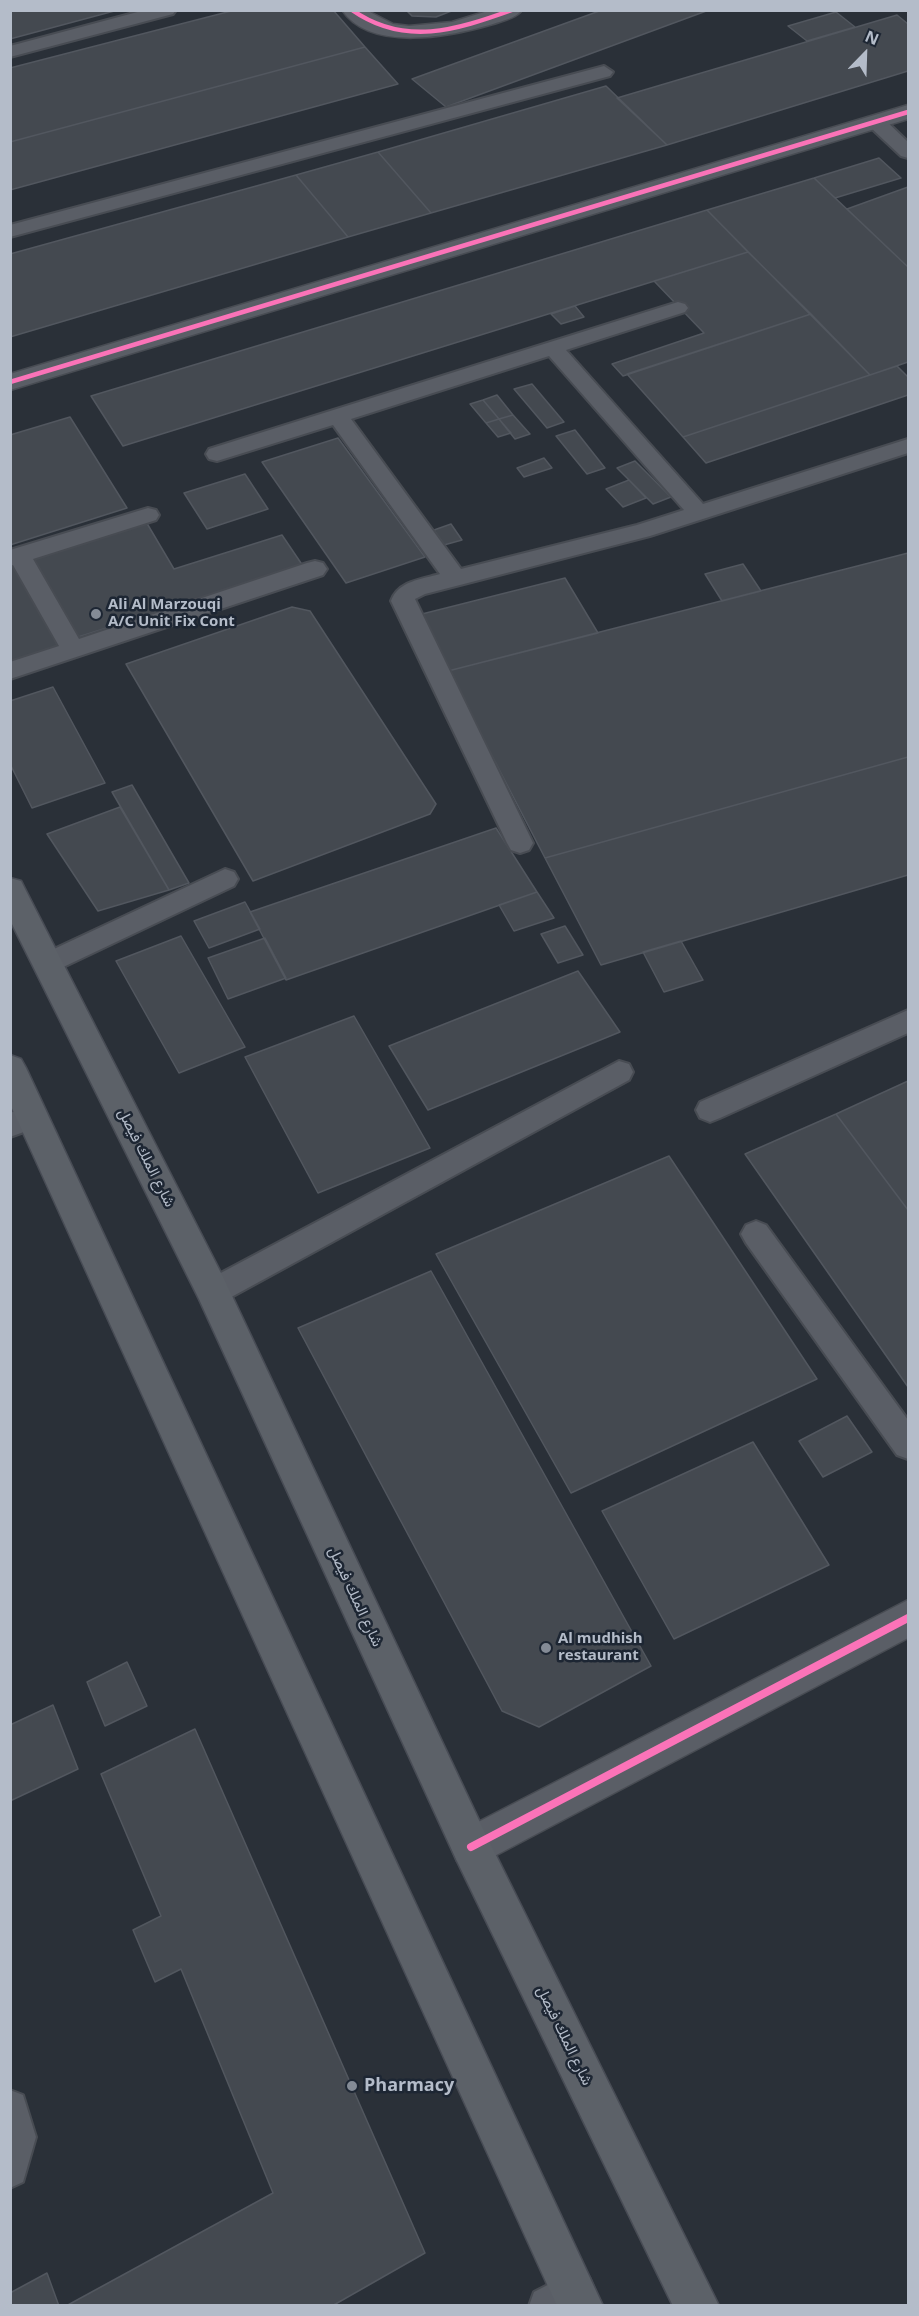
<!DOCTYPE html>
<html>
<head>
<meta charset="utf-8">
<style>
	body { margin:0 }
	#map { position:relative; width:919px; height:2316px; overflow:hidden; background:#2a3038; font-family:"Open Sans",sans-serif }
	canvas { display:block }
	.frame { position:absolute; inset:0; border:12px solid #b4bcc9; pointer-events:none }
	.north { position:absolute; left:835px; top:24px; width:60px; height:60px; -webkit-text-stroke:4px #1d2633; paint-order:stroke; rotate:23deg; font-size:16px; font-weight:700; line-height:24px; text-align:center; color:#b4bcc9 }
	.north::after { content:''; display:block; margin:auto; width:21px; height:27px; background:#b4bcc9; clip-path:polygon(50% 0,100% 100%,50% 72%,0 100%) }
</style>
</head>
<body>
<div id="map">
<canvas width="919" height="2316"></canvas>
<div class="frame"></div>
<div class="north">N</div>
</div>
<script>
const ctx = document.querySelector('canvas').getContext('2d');
ctx.lineJoin = 'round';
function fillPath(path, color) {
  ctx.fillStyle = color;
  ctx.fill(path, 'evenodd');
}
function trace(path, color, width, dash) {
  ctx.strokeStyle = color;
  ctx.lineWidth = width;
  ctx.lineCap = dash ? 'butt' : 'round';
  ctx.setLineDash(dash || []);
  ctx.stroke(path);
}
function drawText(font, color, halo, rows, align = 'center') {
  ctx.font = font + ' "Open Sans",Vazirmatn,sans-serif';
  ctx.lineWidth = 5;
  ctx.setLineDash([]);
  ctx.textBaseline = 'middle';
  ctx.strokeStyle = halo;
  ctx.fillStyle = color;
  for (const [text, x, y, turn = 0] of rows) {
    ctx.save();
    ctx.translate(x, y);
    ctx.rotate((+turn || 0) * Math.PI / 180);
    ctx.textAlign = isNaN(turn) ? turn : align;
    if (halo) ctx.strokeText(text, 0, 0);
    ctx.fillText(text, 0, 0);
    ctx.restore();
  }
}
const building = new Path2D(`
	M10 10H118L10 39Z
	M235 10H333L365 47 10 142V68Z
	M406 10H454L436 17 412 16Z
	M602 10H709L446 107 412 79Z
	M836 12 855 27 807 41 788 26Z
	M897 15 908 24V71L667 145 617 98Z
	M365 47 398 84 10 190V142Z
	M606 86 667 145 431 213 378 152Z
	M378 152 431 213 348 237 296 175Z
	M879 158 901 178 835 198 814 178Z
	M296 175 348 237 10 337V254Z
	M814 178 908 267V362L870 375 707 210Z
	M908 187V267L847 209Z
	M707 210 748 252 123 446 91 396Z
	M748 252 811 314 623 376 612 364 704 333 654 281Z
	M575 306 584 317 561 324 551 314Z
	M811 314 870 375 683 437 627 374Z
	M897 366 908 377V395L706 463 683 437Z
	M532 384 564 422 547 428 514 389Z
	M497 395 513 415 499 419 483 400Z
	M483 400 499 419 486 423 470 404Z
	M513 415 530 434 515 439 499 419Z
	M70 417 127 508 10 545V435Z
	M499 419 511 433 498 437 486 423Z
	M575 430 605 468 587 474 556 436Z
	M338 438 425 557 346 583 262 462Z
	M544 458 552 468 524 477 517 468Z
	M635 461 671 497 653 504 617 468Z
	M245 474 268 509 207 529 184 493Z
	M629 480 646 498 623 507 606 489Z
	M145 520 174 569 282 535 303 566 75 638 30 555Z
	M451 524 462 540 444 545 434 530Z
	M908 553V757L545 858 448 671Z
	M743 564 761 591 722 601 705 574Z
	M17 565 65 647 10 665V567Z
	M565 578 598 633 448 671 418 615Z
	M292 607 310 611 436 804 430 814 253 881 126 664Z
	M53 687 105 783 32 808 10 764V701Z
	M908 757V875L601 965 545 858Z
	M132 785 189 883 169 890 112 792Z
	M120 807 169 890 98 911 47 834Z
	M496 828 537 892 286 980 250 912Z
	M537 892 554 918 514 931 499 905Z
	M245 902 260 929 209 948 194 921Z
	M565 926 583 955 558 963 541 934Z
	M181 936 245 1047 179 1073 116 961Z
	M265 938 286 978 228 999 208 958Z
	M681 941 703 980 664 992 643 952Z
	M578 971 620 1032 428 1110 389 1046Z
	M354 1016 430 1148 318 1193 245 1057Z
	M908 1081V1210L836 1114Z
	M836 1114 908 1210V1387L745 1154Z
	M669 1156 817 1379 571 1493 436 1254Z
	M431 1271 651 1666 539 1727 502 1711 298 1328Z
	M847 1416 872 1452 823 1477 799 1441Z
	M753 1442 829 1565 674 1639 602 1511Z
	M127 1662 147 1706 105 1726 87 1682Z
	M53 1705 78 1769 10 1801V1725Z
	M195 1729 425 2253 332 2306H66L273 2193 181 1969 155 1982 133 1930 161 1916 101 1774Z
	M47 2273 59 2306H10V2293Z`);
fillPath(building, '#444950');
trace(building, '#52575f', 1.5);
const lane = new Path2D(`
	M145 10H176L173 14 10 57V46Z
	M604 66 613 72 610 76 10 237V225Z
	M876 116 883 118 908 142V158L901 156 869 126 867 122 869 118Z
	M678 302 685 304 688 308 685 312 566 350 703 504 908 439V453L650 536 425 594 415 599 533 843 529 850 520 853 511 850 507 843 391 601C398 581 422 579 440 574L333 425 217 461 209 459 206 454 209 449ZM549 356 684 510 637 525 461 569 351 419Z
	M148 508 156 510 159 515 156 520 33 559 79 639 307 563 315 561 323 563 327 569 323 575 10 679V662L59 646 13 565 10 566V550Z
	M225 869 234 872 238 879 234 886 57 970 48 973 39 970 35 963 39 956Z
	M908 1010V1033L720 1118 710 1122 700 1118 696 1110 700 1102Z
	M619 1061 629 1064 633 1072 629 1080 224 1301 213 1305 202 1301 198 1292 202 1283Z
	M33 1105 43 1109 47 1117 43 1125 10 1137V1113Z
	M756 1221 766 1225 908 1420V1459L897 1455 746 1243 741 1234 746 1225Z
	M10 2090 23 2095 36 2137 23 2182 10 2188Z
	M575 2271 589 2277 595 2291 589 2305 529 2306 534 2292Z`);
const street = new Path2D(`
	M342 10H366L393 24 409 26 452 22 491 10H522C516 18 502 21 493 24 452 36 371 53 342 10Z
	M908 105V119L10 390V374Z
	M908 1600V1638L485 1861 471 1867 457 1861 451 1847 457 1833Z`);
const primary = new Path2D(`
	M10 878 21 881 25 889 225 1281 485 1833 719 2306H673L457 1861 199 1299 10 920Z
	M10 1055 21 1059 26 1068 603 2306H557L10 1104Z`);
trace(lane, '#484c53', 4);
trace(street, '#484c53', 3);
trace(primary, '#484c55', 3);
fillPath(lane, '#5a5e66');
fillPath(street, '#5a5e66');
fillPath(primary, '#5c6168');
trace(new Path2D(`
	M352 10C405 47 456 30 512 10
	M10 382 908 112`), '#fb73b8', 4.5);
trace(new Path2D(`
	M471 1847 908 1618`), '#fb73b8', 8);
for (const [x, y, r, color] of [
	[96,614,6,"#848b96"],
	[546,1648,6,"#848b96"],
	[352,2086,6,"#848b96"]
]) {
  const dot = new Path2D();
  dot.arc(x, y, r, 0, 2 * Math.PI);
  ctx.fillStyle = color;
  ctx.fill(dot);
  trace(dot, '#1d2633', 2);
}
drawText('bold 15px', '#b4bcc9', '#1d2633', [
	["Ali Al Marzouqi",108,605],
	["A/C Unit Fix Cont",108,622],
	["Al mudhish",558,1639],
	["restaurant",558,1656]
], 'left');
drawText('15px', '#b4bcc9', '#1d2633', [
	["شارع الملك فيصل",146,1158,63],
	["شارع الملك فيصل",355,1597,65],
	["شارع الملك فيصل",564,2036,64]
]);
drawText('bold 18px', '#b4bcc9', '#1d2633', [
	["Pharmacy",364,2086]
], 'left');
</script>
</body>
</html>
